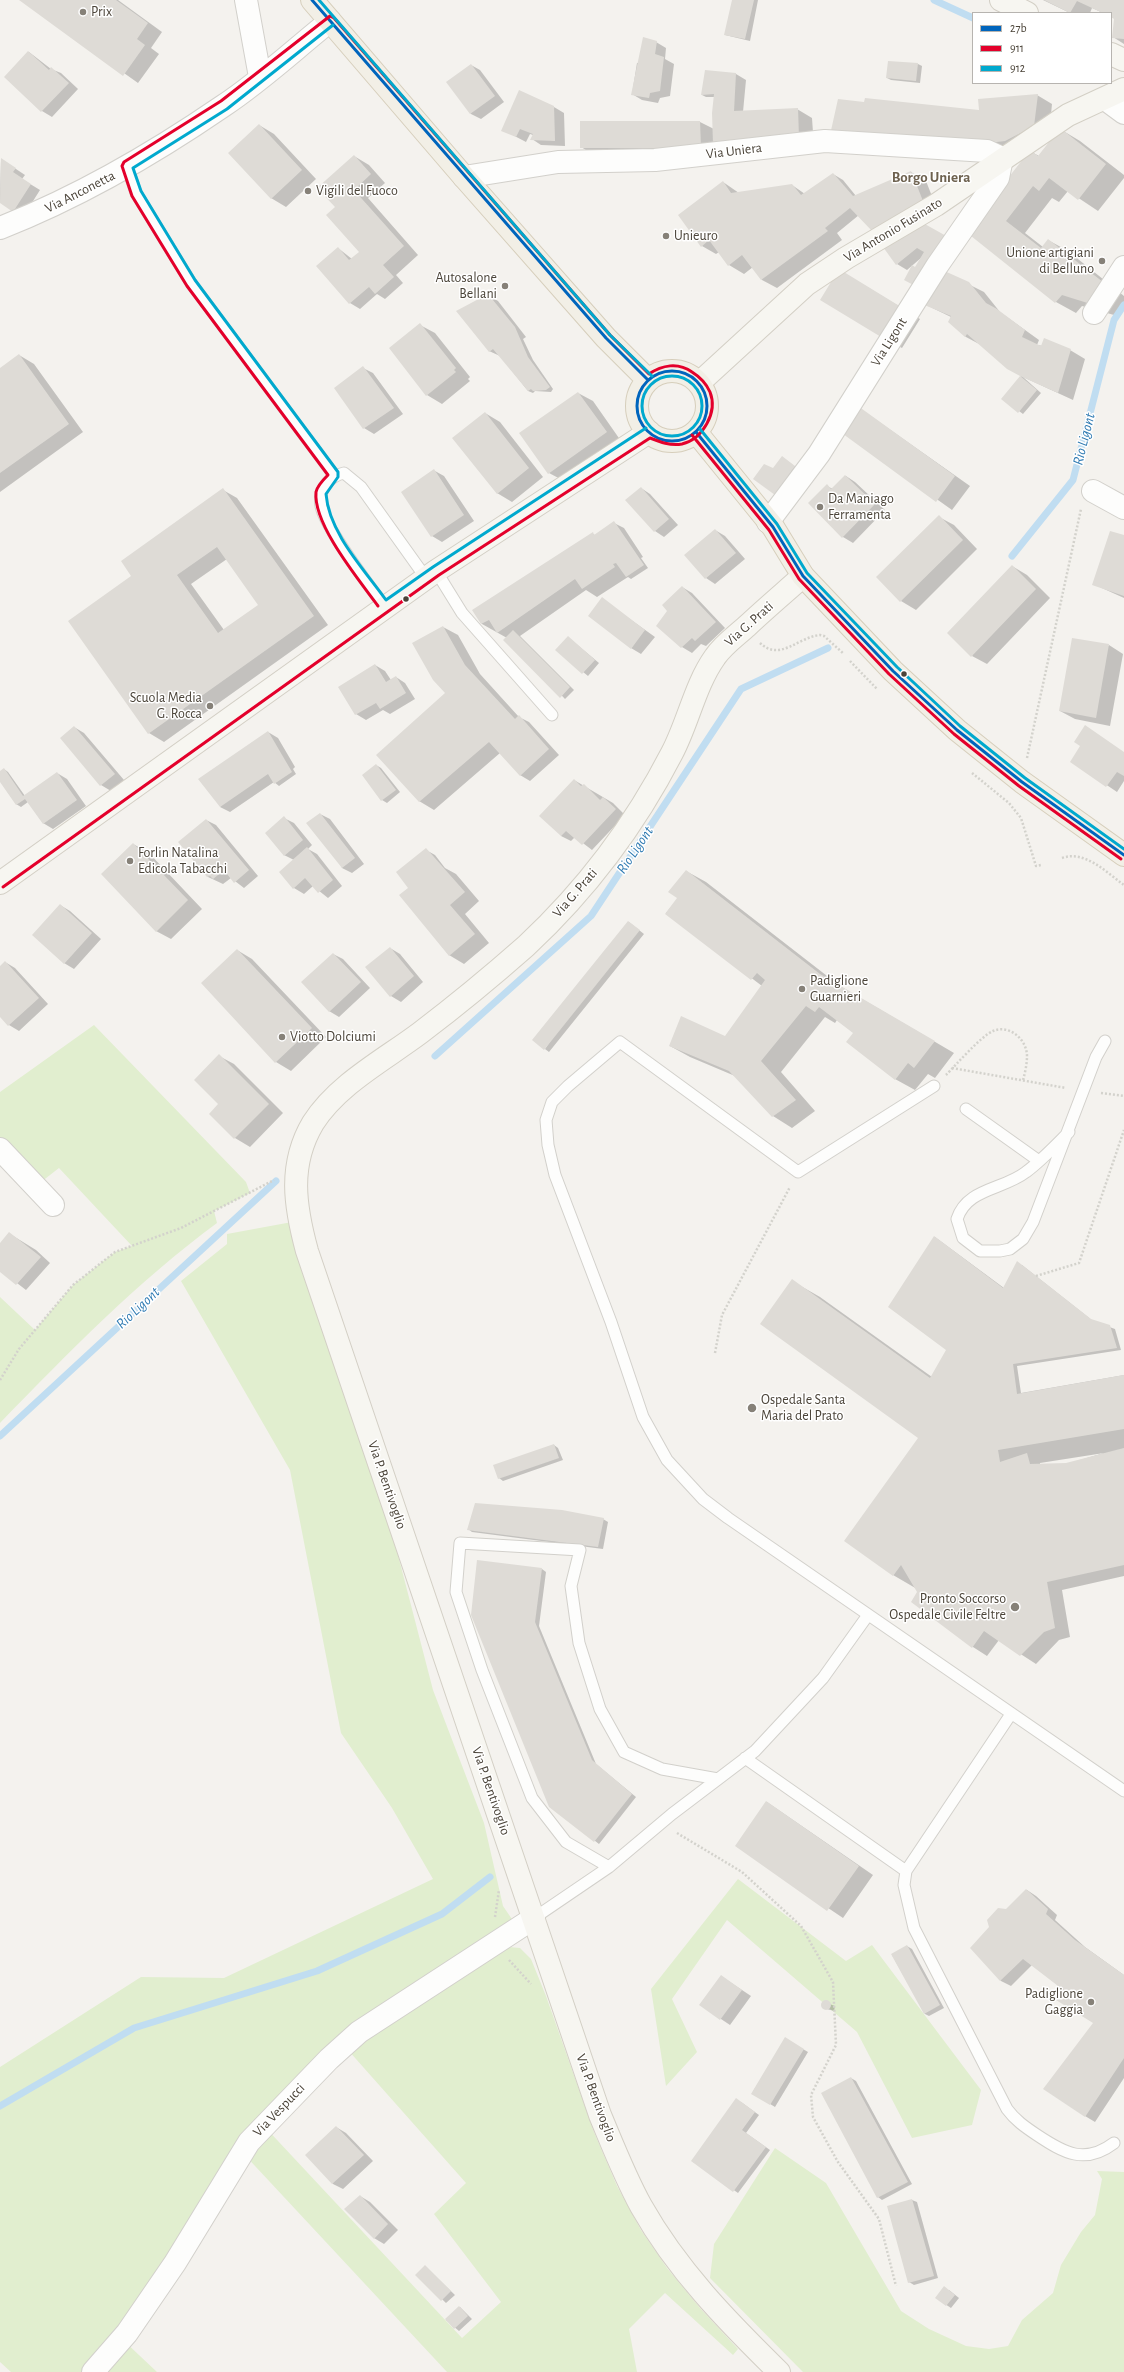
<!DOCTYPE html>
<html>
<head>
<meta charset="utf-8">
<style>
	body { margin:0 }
	#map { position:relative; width:1124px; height:2372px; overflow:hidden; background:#f4f2ee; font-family:"Alegreya Sans",sans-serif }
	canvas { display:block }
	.legend { position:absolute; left:972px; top:12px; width:140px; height:72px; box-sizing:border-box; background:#fff; border:1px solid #b7b4b0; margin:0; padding:5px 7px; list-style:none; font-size:12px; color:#4b4439 }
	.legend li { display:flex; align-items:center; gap:8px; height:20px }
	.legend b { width:20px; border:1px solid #b7b4b0 }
</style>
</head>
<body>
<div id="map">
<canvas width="1124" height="2372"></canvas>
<ul class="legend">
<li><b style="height:5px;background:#0065bd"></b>27b</li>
<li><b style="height:5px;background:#e4002b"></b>911</li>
<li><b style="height:5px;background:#00a9ce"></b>912</li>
</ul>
</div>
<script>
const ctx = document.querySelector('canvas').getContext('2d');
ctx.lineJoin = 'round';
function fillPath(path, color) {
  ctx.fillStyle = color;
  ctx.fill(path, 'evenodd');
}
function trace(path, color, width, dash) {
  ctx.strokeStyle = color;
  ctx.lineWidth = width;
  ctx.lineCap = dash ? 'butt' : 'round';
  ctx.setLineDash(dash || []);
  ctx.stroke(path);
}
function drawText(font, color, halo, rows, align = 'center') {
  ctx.font = font + ' "Alegreya Sans",sans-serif';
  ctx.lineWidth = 3;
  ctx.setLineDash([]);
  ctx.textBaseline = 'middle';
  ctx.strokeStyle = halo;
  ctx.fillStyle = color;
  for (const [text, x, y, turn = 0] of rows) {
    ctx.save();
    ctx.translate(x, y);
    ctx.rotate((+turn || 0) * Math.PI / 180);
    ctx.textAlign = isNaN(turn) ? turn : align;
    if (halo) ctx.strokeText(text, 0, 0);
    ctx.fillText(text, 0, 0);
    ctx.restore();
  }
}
fillPath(new Path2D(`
	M94 1025 246 1182 250 1193 214 1211 217 1223C138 1281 68 1353 0 1423V1297L35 1330 73 1285 115 1252 132 1246 59 1168 41 1182 0 1137V1092Z
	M292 1222 385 1505 433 1690 484 1823 503 1906 518 1928 509 1947 520 1948 531 1959 546 1996 594 2132 617 2186 641 2230 667 2268 700 2308 738 2349 733 2355 665 2293 629 2329 637 2372H447L242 2152 122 2339 157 2372H11L0 2362V2067L141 1977 224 1978 433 1879 392 1808 341 1733 290 1470 181 1281 227 1244V1234ZM348 2050 466 2183 434 2214 501 2302 462 2338 264 2126Z
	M738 1879 846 1961 872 1945 981 2090 972 2125 912 2138 857 2032 727 1920 672 1999 697 2052 666 2086 651 1989Z
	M775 2148 826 2183 901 2311 929 2329 966 2346 989 2349 1008 2346 1022 2320 1053 2293 1061 2265 1081 2232 1095 2215 1102 2179 1097 2171 1124 2172V2372H803L710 2278 714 2244Z`), '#e1eecf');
fillPath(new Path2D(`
	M21 0H118L162 32 151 48 159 54 138 83Z
	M733 0H758L750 41 725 35Z
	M1043 0H1124V44L1113 37 1116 19 1111 17V13H1103L1092 8 1090 13H1070Z
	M656 42 666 48 665 59 674 64 670 96 660 98 658 103 642 100 632 94 637 63H640Z
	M29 52 51 69 61 73 78 89 52 117 42 111 5 77Z
	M918 64 922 66 920 83 891 80 887 78Z
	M471 65 480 70 504 102 481 119 471 114 447 82Z
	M706 71 736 74 746 80 743 112 797 109 812 118 814 147 596 156 581 147 700 122 714 129 715 97H706L702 95Z
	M1037 95 1052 104 1049 135 1020 149 865 142Z
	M554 107 564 113 565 146 541 145 532 139 533 135 530 134 526 142 503 130Z
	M259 125 274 134 316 179 286 207 271 198Z
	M1060 129 1080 141 1124 175V178L1098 211 1068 191 1059 202 1052 198 1025 233 1043 247 1048 240 1068 251 1124 296V302L1114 315 1082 306 1076 313 1056 302 967 232 1030 151 1039 156Z
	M354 156 369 165 385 183 368 198 418 255 396 275 403 283 385 299 377 294 360 309 350 303 318 266 338 248 352 259 363 255 337 208Z
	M1 159 25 175 22 179 40 190 23 217 0 202Z
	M911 172 926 181 937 209 859 215 837 233 842 240 777 288 762 280 753 267 744 274 729 265 719 252 716 254 702 246 723 182 739 193 792 185 805 194 833 174 843 180 856 196Z
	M923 224 942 271 984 292 1000 312 1039 340 1037 345 1070 350 1085 359 1073 400 1023 377 1041 393 1023 414 1003 399 1021 376 981 345 966 337 949 322 951 317 924 304 916 268 921 258 907 270 897 264Z
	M854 279 920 319 902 348 887 340Z
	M488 295 498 301 526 337 523 339 533 360 553 389 551 392 535 391 533 393 528 391 500 356 489 351Z
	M420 325 435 333 470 377 468 379 470 381 442 404 427 395Z
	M19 355 34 364 83 432 0 492V369Z
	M363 368 373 373 403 414 374 434 364 428Z
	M578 393 593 401 621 441 564 481 549 473Z
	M858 407 970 486 952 510 841 431Z
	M485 413 500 422 543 477 512 502 497 493Z
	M786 460 798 469 780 497 773 470Z
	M435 471 444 476 474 521 442 542 432 536Z
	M846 476 855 482 885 510 853 543 843 537 827 486 833 489Z
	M641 488 650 494 678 525 664 537 655 531Z
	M223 490 237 498 328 625 164 742 149 733 133 577ZM227 559 260 605 224 630 191 584Z
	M939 517 954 525 977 549 916 610 901 601Z
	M614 523 624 528 643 557 641 558 648 568 631 579 628 577 597 597 586 590 520 636 574 690 565 699 507 638 482 624 474 611 593 534 595 535Z
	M715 530 725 536 745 559 715 584 706 578Z
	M1124 536V598L1093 584Z
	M1012 566 1027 575 1050 598 987 664 972 656Z
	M682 587 692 593 725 628 706 646 701 644 692 653 682 647 668 610Z
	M602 599 655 637 641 654 631 648Z
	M443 627 458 635 480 674 519 717 529 722 559 755 530 781 520 775 500 753 434 810 419 801 447 693Z
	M568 637 599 663 588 676 556 650Z
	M1109 645 1123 654 1110 726 1075 719 1060 711Z
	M375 665 385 671 391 680 396 677 405 683 415 699 390 714 383 710 366 720 356 714Z
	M74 727 84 733 124 780 111 791 101 785Z
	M268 732 278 738 295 767 293 769 296 774 279 786 274 782 230 812 220 807Z
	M1124 752V781L1117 792 1071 761Z
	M376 765 381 768 400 792 387 803 382 800Z
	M4 769 8 772 25 796 57 773 67 779 86 806 53 829 43 823 28 802 21 807 16 804 0 781V772Z
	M574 780 613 803 625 815 592 850 575 837 571 841 561 836Z
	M320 814 330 819 364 864 352 873 342 868Z
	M284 818 294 823 312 845 308 849 317 854 342 886 328 898 313 886 304 894 294 888V860L284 855Z
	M206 820 216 825 258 876 244 888 231 878 223 884 208 877 179 842Z
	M133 844 148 852 202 909 171 939 156 931Z
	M426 850 435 855 445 868 456 874 479 901 465 914 489 943 464 964 449 955 400 895 410 888Z
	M686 871 706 882 840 986 954 1053 935 1078 928 1074 915 1090 895 1079 854 1033 837 1020 835 1023 825 1017 781 1072 815 1111 792 1128 773 1116 735 1076 690 1057 670 1046 725 1037 762 986 666 913 678 898Z
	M60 905 70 911 101 939 74 969 64 963Z
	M629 922 644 934 549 1052 545 1049Z
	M390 948 400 954 423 982 401 1002 391 996Z
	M237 950 252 959 326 1037 291 1071 276 1062 202 983Z
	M333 954 343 959 370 988 339 1017 329 1011Z
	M5 962 15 968 48 1004 19 1031 9 1025 0 1015V967Z
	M219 1056 234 1064 283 1113 250 1147 235 1138 219 1104Z
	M10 1234 36 1250 50 1263 26 1290 0 1270V1245Z
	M935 1237 1004 1288 1022 1265 1093 1321 1115 1329 1121 1350 1017 1366 1021 1393 1124 1375V1576L1062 1590 1070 1637 1059 1640 1036 1664 999 1640 987 1656 973 1647 912 1602 918 1592 917 1589 893 1575 920 1438 792 1281 820 1297 932 1377 947 1350ZM1104 1453 1066 1464 1040 1465V1463Z
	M554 1445 558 1448 563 1460 503 1481 499 1478Z
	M603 1519 608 1522 603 1549 472 1532 468 1529Z
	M542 1569 546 1572 539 1626 596 1764 636 1797 599 1844 550 1806 472 1615Z
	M767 1802 873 1875 843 1918 736 1846Z
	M1027 1890 1036 1896 1057 1915 1055 1920 1085 1947 1124 1975V2078L1095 2122 1085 2116 1094 2023 1063 1989 1032 1965 1011 1986 1001 1981 971 1948Z
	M907 1946 912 1949 944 2008 929 2016 925 2014 892 1955Z
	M721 1976 751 1996 730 2025 721 2019Z
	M824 2002 835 2006 834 2011 823 2008Z
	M786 2039 808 2052 775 2107 752 2093Z
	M851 2078 856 2081 912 2184 882 2200 878 2197Z
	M741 2102 759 2115 746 2133 770 2150 738 2193 692 2161Z
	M336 2127 346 2133 373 2161 343 2189 333 2184 306 2155Z
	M360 2196 370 2202 398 2230 384 2244 374 2238Z
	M912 2200 917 2202 938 2278 914 2285 909 2282Z
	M426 2267 455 2295 446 2303 417 2275Z
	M949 2290 959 2298 951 2308 936 2298Z
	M460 2307 472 2319 459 2331 446 2320Z`), '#0003');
trace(new Path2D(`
	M934 0 973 18
	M1012 556 1073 480 1114 320 1124 305
	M435 1056 591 916 741 689 828 648
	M0 1436 276 1181
	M0 2106 134 2028 317 1971 442 1914 490 1877`), '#c0ddf1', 7);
fillPath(new Path2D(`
	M19 0H116L148 23 137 39 145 45 123 76Z
	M732 0H754L745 39 724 35Z
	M1044 0H1124V39L1112 38 1114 19 1111 17V13H1103L1077 1 1070 13Z
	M643 37 657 41 655 54 664 57 660 91 650 93 649 98 631 95Z
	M28 51 49 70 51 67 69 83 41 112 4 77Z
	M888 61 918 63 916 81 886 78Z
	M471 64 495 96 470 114 446 82Z
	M705 70 736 73 734 111 798 108 799 139 713 143 712 113 714 94 701 95Z
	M519 90 554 106 555 141 530 140 533 134 520 129 516 137 501 131Z
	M1038 94 1034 126 1005 141 963 146 830 135 838 99 864 102 865 98 979 110 978 99Z
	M580 121H700L701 148H580Z
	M259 124 302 170 271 199 228 153Z
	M1060 128 1106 164 1078 200 1049 178 1039 191 1033 186 1006 221 1041 248 1048 239 1108 286 1094 305 1062 295 1055 303 966 232 1030 150 1038 156Z
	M354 155 371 174 354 190 404 246 383 265 394 277 375 294 369 287 349 304 316 266 338 247 349 260 359 252 326 215 335 207 317 188Z
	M1 158 16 168 13 172 31 184 13 212 0 203Z
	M911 171 923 201 872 231 850 208 825 228 828 231 761 280 742 255 728 266 709 240 701 247 678 215 723 181 731 193 792 184 801 195 833 173 853 196Z
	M923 223 948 237 919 288 904 280 912 265 915 267 924 252 917 248 896 265 883 247Z
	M839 269 906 310 886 340 820 300Z
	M940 269 969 282 986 303 997 309 1025 330 1022 337 1041 346 1044 338 1071 349 1058 393 1020 376 1037 390 1018 413 1001 399 1020 376 1007 369 967 334 965 337 948 322 951 316 922 304Z
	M488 294 515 327 528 357 550 387 546 390 533 391 531 389 528 391 493 349 489 352 456 311Z
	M420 323 456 368 454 370 456 372 426 396 389 348Z
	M19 354 69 424 0 473V368Z
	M363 366 394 408 363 429 334 388Z
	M578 392 607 432 548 474 519 433Z
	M858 406 955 476 936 502 839 431Z
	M485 412 529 468 497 494 452 438Z
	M782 456 795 466 775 495 753 479 764 464 773 468Z
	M434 469 464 515 431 537 401 492Z
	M845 475 875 504 842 538 808 503 827 484 831 489Z
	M641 487 669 519 654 532 625 500Z
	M223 488 314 616 148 734 68 621 131 576 121 561ZM217 547 258 605 218 633 177 575Z
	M939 515 963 540 900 602 876 577Z
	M614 521 644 565 626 577 616 563 613 564 615 567 582 589 575 579 497 633 489 620 481 624 472 610 593 532 594 535Z
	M715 529 736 553 705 579 684 555Z
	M1110 531 1124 535V596L1092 585Z
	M1012 565 1036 589 971 657 947 633Z
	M682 586 716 622 695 641 692 638 681 648 656 626 667 611 662 605Z
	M602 597 645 630 631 649 588 616Z
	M443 626 465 665 515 719 519 715 549 749 520 776 489 742 419 802 376 755 445 693 433 680 412 643Z
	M513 630 570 687 560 698 503 640Z
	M568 636 595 660 582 674 555 650Z
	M1072 638 1109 644 1096 718 1059 711Z
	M375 664 386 682 396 676 406 693 380 709 376 703 355 715 338 687Z
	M1085 725 1124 752V776L1117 772 1106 787 1070 762 1080 746 1074 742Z
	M74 726 115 774 100 786 60 738Z
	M268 731 292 772 274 784 268 774 220 807 198 779Z
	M376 764 396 790 381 801 362 775Z
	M4 768 23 796 57 772 77 800 43 824 25 799 16 805 0 782V771Z
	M574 779 581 786 584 784 600 800 603 797 616 809 582 845 566 831 561 836 539 816Z
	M320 813 355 858 342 868 306 823Z
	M284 816 303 840 284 856 265 833Z
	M206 819 249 870 234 883 224 870 213 879 210 876 207 877 178 842Z
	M133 843 188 900 156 932 101 874Z
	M307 847 333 880 318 893 305 878 293 889 279 872Z
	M426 848 465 892 450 905 475 934 449 956 399 895 408 888 396 872Z
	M686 870 820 974 935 1041 914 1068 908 1063 895 1080 846 1042 853 1033 819 1007 815 1012 806 1006 761 1061 796 1100 772 1117 729 1071 669 1046 681 1016 725 1036 765 980 757 973 751 980 665 914 677 898 668 892Z
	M60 904 92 933 64 964 32 935Z
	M628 921 640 930 544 1050 532 1040Z
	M390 947 414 976 390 997 365 967Z
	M237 949 312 1028 275 1063 201 983Z
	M333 953 361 982 329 1012 301 982Z
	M5 961 39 998 8 1026 0 1017V966Z
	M219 1054 269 1104 234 1139 209 1114 218 1104 194 1080Z
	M9 1232 41 1257 16 1285 0 1272V1243Z
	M934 1236 1003 1288 1017 1261 1091 1319 1110 1325 1117 1348 1013 1364 1017 1394 1124 1375V1429L998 1450 1000 1462 1027 1453 1030 1464 1066 1463 1124 1448V1565L1047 1582 1055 1628 1044 1632 1020 1656 984 1631 972 1648 911 1602 917 1592 901 1565 893 1576 844 1541 918 1438 760 1324 792 1279 930 1378 946 1350 888 1307Z
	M554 1444 559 1458 498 1479 493 1465Z
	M475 1503 562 1510 604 1518 598 1547 467 1530Z
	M477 1560 542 1568 535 1622 592 1760 632 1794 594 1842 549 1807 471 1615Z
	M766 1801 859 1866 827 1911 735 1846Z
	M1026 1889 1048 1909 1046 1914 1075 1940 1124 1975V2058L1085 2117 1043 2089 1093 2023 1056 2000 1062 1989 1023 1959 1000 1981 970 1948 989 1927 987 1920 998 1908 1006 1909Z
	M907 1945 940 2005 924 2014 891 1954Z
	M721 1975 742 1990 720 2020 699 2005Z
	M821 2005a5 5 0 1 1 10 0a5 5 0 1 1-10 0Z
	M785 2037 804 2049 770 2105 751 2094Z
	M851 2077 908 2182 877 2198 821 2093Z
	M736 2098 755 2112 742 2130 766 2147 733 2192 691 2161Z
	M336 2126 364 2155 332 2184 305 2155Z
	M360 2195 388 2224 374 2239 344 2209Z
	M912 2199 934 2276 908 2283 887 2206Z
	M425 2265 451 2291 441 2301 415 2275Z
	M944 2286 955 2295 946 2306 935 2298Z
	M459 2306 468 2316 454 2329 445 2319Z`), '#dedbd6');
const lane = new Path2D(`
	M127 166 136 193 191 283 334 475
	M436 571 462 613 552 715
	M385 607C370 587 325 528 321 506 318 490 329 476 344 473L361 487 426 578
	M934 1086 798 1172 620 1042 568 1086 552 1102 546 1120 548 1145 555 1175 611 1322 643 1417 667 1460 703 1499 728 1518 1124 1791
	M966 1109 1039 1161
	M1069 1132C1055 1146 1041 1161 1026 1172 1003 1190 967 1188 957 1219L963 1238 980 1251H1000L1010 1249 1023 1239 1033 1222 1096 1057 1105 1041
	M1011 1714 906 1871 904 1885 914 1928 1007 2109C1015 2120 1025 2127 1037 2135 1064 2153 1085 2165 1114 2143
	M745 1758 906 1871
	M609 1867 566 1842 532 1798 482 1670 456 1592 460 1543 580 1550 571 1586 579 1643 600 1709 624 1752 662 1769 718 1779
	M534 1918 609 1867 672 1814 755 1751 823 1678 868 1615`);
const street = new Path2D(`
	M246 0 260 77
	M1105 99 1124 113
	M464 177 558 162 655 160 825 141 987 151 1002 158 998 178 937 266 819 454 768 522
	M0 228C79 197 153 154 223 106 261 81 295 49 330 21
	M1094 313 1124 267
	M1093 491 1124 508
	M0 1149 53 1205
	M93 2372 127 2333 175 2263 249 2142 329 2059 359 2032 534 1918`);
const secondary = new Path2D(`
	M1001 0 1027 13
	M1111 54 1124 60
	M699 383 807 284 846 258 936 205 1068 115 1124 89
	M0 883 436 571 649 432
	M779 2372C727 2321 677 2270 641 2206 625 2177 613 2146 600 2115L307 1251C295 1207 288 1165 313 1123 338 1084 384 1060 420 1033 457 1005 492 976 526 946 585 891 635 825 672 753 688 723 695 685 715 657 723 645 736 636 747 626 765 609 784 593 803 576`);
const primary = new Path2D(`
	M312 0 464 177 606 338 648 380
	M637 406a35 35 0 1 1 70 0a35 35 0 1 1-70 0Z
	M696 432 773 527 803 576 893 671 957 730 1022 782 1124 855`);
trace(lane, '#d2d0cb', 13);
trace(street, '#d2d0cb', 24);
trace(secondary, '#d3cfc5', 24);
trace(primary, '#d6cebb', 24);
trace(new Path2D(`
	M760 643C780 662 798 637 820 635L824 636 844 654
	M850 661 877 689
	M1027 758 1081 509
	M972 773 1009 803 1021 818 1036 866 1041 865
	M1062 858C1085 850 1106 872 1124 885
	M952 1068 1066 1088
	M946 1075C956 1065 981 1036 993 1031 1010 1024 1027 1040 1027 1056 1027 1064 1025 1073 1023 1080
	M1101 1093 1124 1096
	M1036 1276 1079 1263 1124 1130
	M715 1353 722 1315 790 1187
	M0 1380 19 1349 73 1285 115 1252 181 1228 274 1180
	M677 1833 742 1872 801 1926 833 1982 836 2045 811 2095 813 2117 838 2162 879 2219 896 2286
	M495 1917 499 1890
	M509 1960 531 1984`), '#d3d2cc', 2.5, [2, 2]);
trace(lane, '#fdfdfc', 11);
trace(street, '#fdfdfc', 22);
trace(secondary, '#f7f6f1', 22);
trace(primary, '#f2efe6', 22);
trace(new Path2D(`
	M312 0 606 338 648 380
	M637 406a35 35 0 1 1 70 0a35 35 0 1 1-70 0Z
	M696 432 773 527 803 576 893 671 957 730 1022 782 1124 855`), '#0065bd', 3);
trace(new Path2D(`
	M692 435 769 530 799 579 889 674 954 734 1019 786 1121 859
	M3 887 439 575 650 438C660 442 670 446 682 444 703 439 718 412 710 392 706 383 700 377 692 372 678 362 662 365 649 374L610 335 334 18 330 16 221 101 124 162 122 166 132 196 187 286 328 475C323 480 317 486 316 492 313 525 360 581 378 606`), '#e4002b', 3);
trace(new Path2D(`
	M319 0 610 335 652 376
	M333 25 227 109 133 168 141 191 195 280 338 472V477L326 494C329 533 364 569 386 600L433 567 646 428
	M642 406a30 30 0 1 1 60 0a30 30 0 1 1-60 0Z
	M700 429 777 524 807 573 897 667 960 726 1025 778 1124 849`), '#00a9ce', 3);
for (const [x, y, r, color] of [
	[83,12,4,"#868178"],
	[308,191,4,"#868178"],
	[666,236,4,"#868178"],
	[1102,261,4,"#868178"],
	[505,286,4,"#868178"],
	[820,507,4,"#868178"],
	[406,599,3.5,"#4b4439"],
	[904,674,3.5,"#4b4439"],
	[210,706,4,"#868178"],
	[130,861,4,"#868178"],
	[802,989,4,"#868178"],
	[282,1037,4,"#868178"],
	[752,1408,5,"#868178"],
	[1015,1607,5,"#868178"],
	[1091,2002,4,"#868178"]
]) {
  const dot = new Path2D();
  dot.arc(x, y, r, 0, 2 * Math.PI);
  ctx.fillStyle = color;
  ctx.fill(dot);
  trace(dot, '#fff', 1.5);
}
drawText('14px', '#4b4439', '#fff', [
	["Prix",91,12],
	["Vigili del Fuoco",316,191],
	["Unieuro",674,236],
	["Unione artigiani",1094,253,"right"],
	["di Belluno",1094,269,"right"],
	["Autosalone",497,278,"right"],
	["Bellani",497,294,"right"],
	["Da Maniago",828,499],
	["Ferramenta",828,515],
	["Scuola Media",202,698,"right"],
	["G. Rocca",202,714,"right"],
	["Forlin Natalina",138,853],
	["Edicola Tabacchi",138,869],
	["Padiglione",810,981],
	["Guarnieri",810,997],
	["Viotto Dolciumi",290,1037],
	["Ospedale Santa",761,1400],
	["Maria del Prato",761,1416],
	["Pronto Soccorso",1006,1599,"right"],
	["Ospedale Civile Feltre",1006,1615,"right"],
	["Padiglione",1083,1994,"right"],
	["Gaggia",1083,2010,"right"]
], 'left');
drawText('14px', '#4b4439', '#fff', [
	["Via Uniera",734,151,-7],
	["Via Anconetta",80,192,-27],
	["Via Antonio Fusinato",893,230,-31],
	["Via Ligont",889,342,-58],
	["Via G. Prati",749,624,-42],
	["Via G. Prati",575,893,-49],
	["Via P. Bentivoglio",387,1485,71],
	["Via P. Bentivoglio",491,1791,71],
	["Via P. Bentivoglio",596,2098,70],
	["Via Vespucci",279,2110,-46]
]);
drawText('bold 15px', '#6e6250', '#fff', [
	["Borgo Uniera",931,177]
]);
drawText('italic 15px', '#2e7ab2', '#fff', [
	["Rio Ligont",1084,439,-76],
	["Rio Ligont",635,850,-56],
	["Rio Ligont",138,1308,-43]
]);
</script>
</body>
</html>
